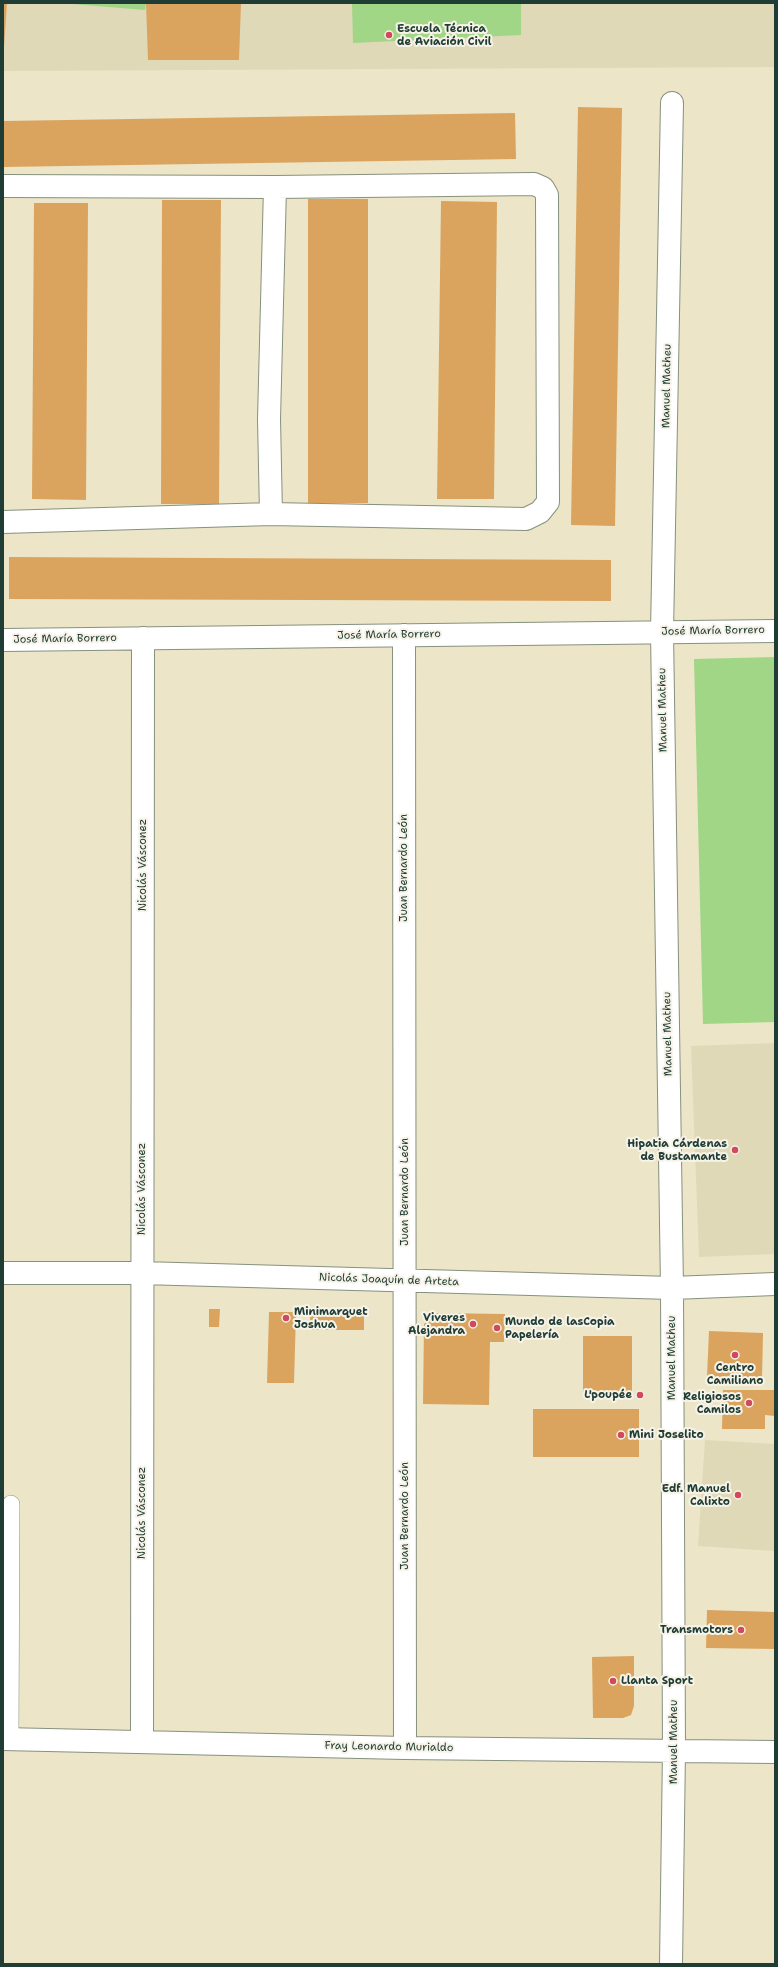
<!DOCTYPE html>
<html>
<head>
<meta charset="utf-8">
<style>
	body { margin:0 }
	#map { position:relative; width:778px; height:1967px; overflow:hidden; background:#ece5c8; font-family:"Shantell Sans",sans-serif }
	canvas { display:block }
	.frame { position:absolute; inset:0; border:4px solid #1f3d34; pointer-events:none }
</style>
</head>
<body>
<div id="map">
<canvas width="778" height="1967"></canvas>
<div class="frame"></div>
</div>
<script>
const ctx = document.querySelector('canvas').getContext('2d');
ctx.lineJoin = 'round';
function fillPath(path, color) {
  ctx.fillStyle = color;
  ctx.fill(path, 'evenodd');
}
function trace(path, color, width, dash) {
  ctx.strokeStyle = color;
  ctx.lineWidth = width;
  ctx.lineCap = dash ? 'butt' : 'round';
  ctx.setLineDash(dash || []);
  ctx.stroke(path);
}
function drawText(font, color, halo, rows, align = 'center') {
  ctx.font = font + ' "Shantell Sans",sans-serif';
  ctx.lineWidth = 4;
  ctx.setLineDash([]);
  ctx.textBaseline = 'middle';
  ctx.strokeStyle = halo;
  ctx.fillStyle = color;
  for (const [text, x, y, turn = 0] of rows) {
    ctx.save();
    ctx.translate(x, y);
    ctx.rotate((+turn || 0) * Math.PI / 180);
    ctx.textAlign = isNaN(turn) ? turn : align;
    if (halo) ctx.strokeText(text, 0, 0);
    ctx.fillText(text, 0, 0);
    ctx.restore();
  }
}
fillPath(new Path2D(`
	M3 3H775V67L3 71Z
	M775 1043V1254L699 1257 691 1046Z
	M705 1440 775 1444V1551L698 1546Z`), '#dfd9b7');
fillPath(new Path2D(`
	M60 3H146L145 10Z
	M352 3H521V35L353 43Z
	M775 657V1022L703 1024 694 659Z`), '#a1d686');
fillPath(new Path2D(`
	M3 3H7L4 48H3Z
	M146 3H241L239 60H148Z
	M578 107 622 108 615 526 571 525Z
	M515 113 516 159 3 167V121Z
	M308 199H368V503H308Z
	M162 200H221L219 504H161Z
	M441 201 497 202 494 499H437Z
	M34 203H88L86 500 32 499Z
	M9 557 611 560V601L9 599Z
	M209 1309H220L219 1327H209Z
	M269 1312H296L294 1383H267Z
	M310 1312H364V1330H310Z
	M435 1313 505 1314 504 1342H490L489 1405 423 1404 424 1324Z
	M709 1331 763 1333 762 1379 707 1377Z
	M583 1336H632V1397H583Z
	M723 1390H775V1416L765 1415V1429H722Z
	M533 1409H639V1457H533Z
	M707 1610 775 1612V1649L706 1648Z
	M634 1656V1706L631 1715 623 1718H593L592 1657Z`), '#daa45e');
const lane = new Path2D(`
	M10 1739 11 1504`);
const street = new Path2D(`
	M3 186 275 187 534 184 543 188 547 195 548 502 540 512 526 519 271 514 3 522
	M271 514 269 419 275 187
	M404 635 405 1748
	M3 640 775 631
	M3 1273H142L672 1288 775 1284
	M3 1739 405 1748 775 1752
	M142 1741 143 638
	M671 1964 674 1750 672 1288 662 632 672 103`);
trace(lane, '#86917e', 18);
trace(street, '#86917e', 24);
trace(lane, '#fff', 17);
trace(street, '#fff', 22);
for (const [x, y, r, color] of [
	[389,35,4,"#d1495b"],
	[735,1150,4,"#d1495b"],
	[286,1318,4,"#d1495b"],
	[473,1324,4,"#d1495b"],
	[497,1328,4,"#d1495b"],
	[735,1355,4,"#d1495b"],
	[640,1395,4,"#d1495b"],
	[749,1403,4,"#d1495b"],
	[621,1435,4,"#d1495b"],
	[738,1495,4,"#d1495b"],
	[741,1630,4,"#d1495b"],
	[613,1681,4,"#d1495b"]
]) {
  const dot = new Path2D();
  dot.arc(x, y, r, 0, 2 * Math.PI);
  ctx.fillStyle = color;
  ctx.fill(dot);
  trace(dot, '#f7f3e8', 1.5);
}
drawText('bold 11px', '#1f3d34', '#f7f3e8', [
	["Escuela Técnica",397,29,"left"],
	["de Aviación Civil",397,42,"left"],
	["Hipatia Cárdenas",727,1144],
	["de Bustamante",727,1157],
	["Minimarquet",294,1312,"left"],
	["Joshua",294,1325,"left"],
	["Viveres",465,1318],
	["Alejandra",465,1331],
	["Mundo de lasCopia",505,1322,"left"],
	["Papelería",505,1335,"left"],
	["Centro",735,1368,"center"],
	["Camiliano",735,1381,"center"],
	["L'poupée",632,1395],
	["Religiosos",741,1397],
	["Camilos",741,1410],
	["Mini Joselito",629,1435,"left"],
	["Edf. Manuel",730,1489],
	["Calixto",730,1502],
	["Transmotors",733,1630],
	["Llanta Sport",621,1681,"left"]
], 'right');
drawText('11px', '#1f3d34', '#f7f3e8', [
	["Manuel Matheu",667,386,-89],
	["José María Borrero",713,631,-1],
	["José María Borrero",389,635,-1],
	["José María Borrero",65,639,-1],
	["Manuel Matheu",663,710,-91],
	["Nicolás Vásconez",143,865,-90],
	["Juan Bernardo León",404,868,-90],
	["Manuel Matheu",668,1034,-91],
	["Nicolás Vásconez",142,1189,-90],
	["Juan Bernardo León",405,1192,-90],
	["Nicolás Joaquín de Arteta",389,1280,2],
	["Manuel Matheu",672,1358,-90],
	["Nicolás Vásconez",142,1513,-90],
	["Juan Bernardo León",405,1516,-90],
	["Manuel Matheu",674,1742,-90],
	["Fray Leonardo Murialdo",389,1747,1]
]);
</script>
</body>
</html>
